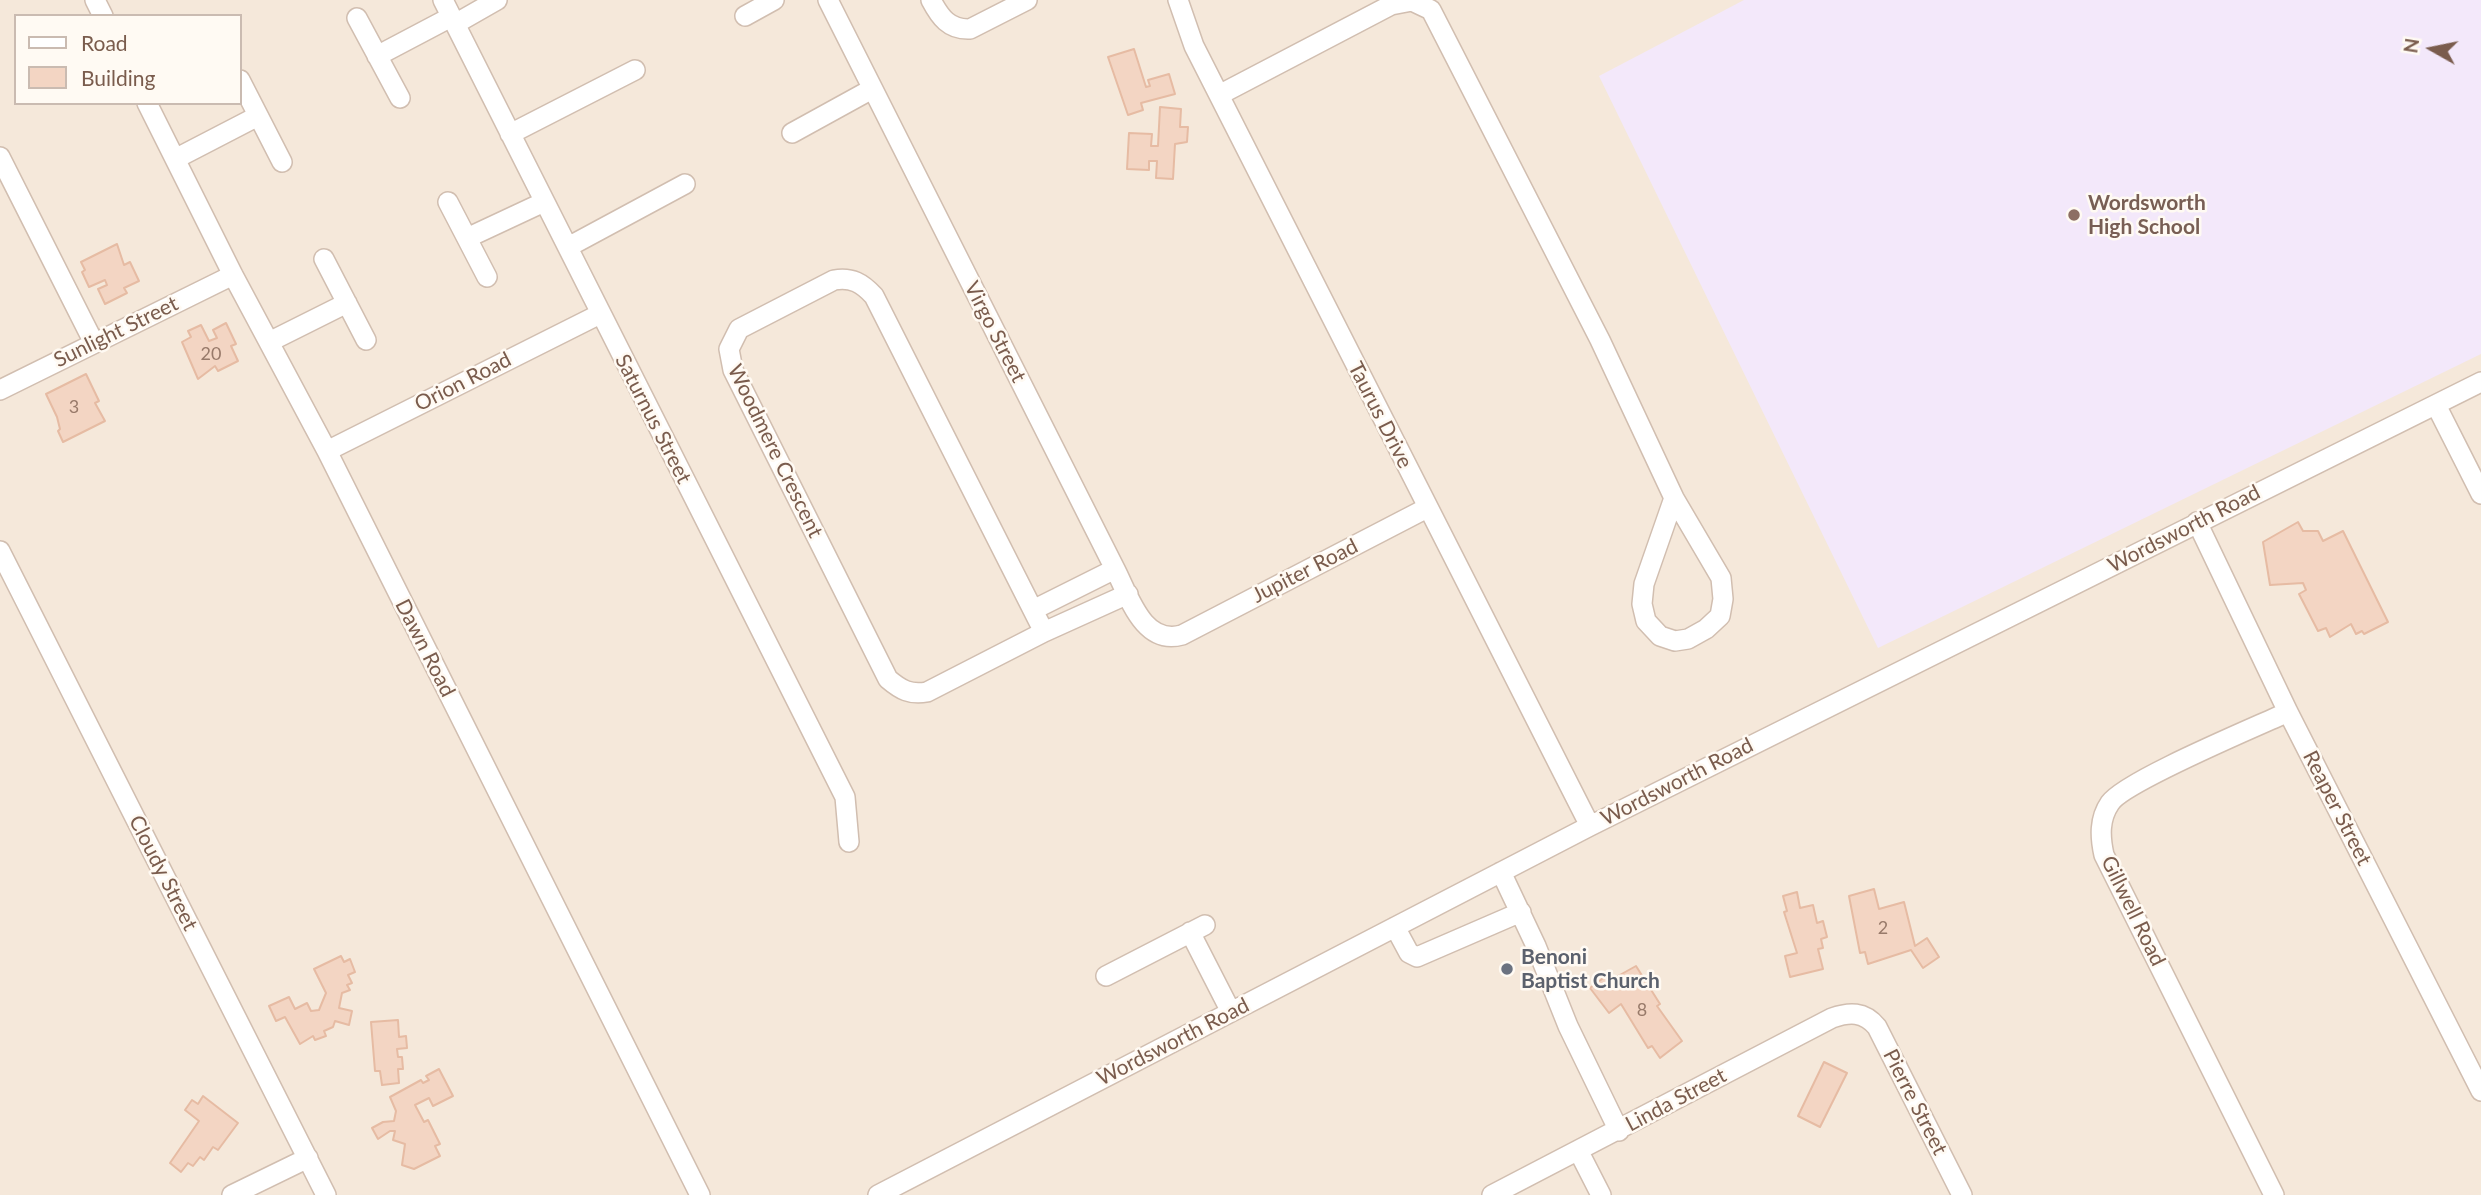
<!DOCTYPE html>
<html>
<head>
<meta charset="utf-8">
<style>
	body { margin:0 }
	#map { position:relative; width:2481px; height:1195px; overflow:hidden; background:#fdf6ec; font-family:Lato,sans-serif }
	canvas { display:block }
	.legend { position:absolute; left:14px; top:14px; width:228px; height:91px; box-sizing:border-box; background:#fffaf3; border:2px solid #cabbb1; margin:0; padding:9px 12px; list-style:none; font-size:21px; color:#7a5c4d }
	.legend li { display:flex; align-items:center; gap:14px; height:35px }
	.legend b { width:35px; border:2px solid #cabbb1 }
	.north { position:absolute; left:2397px; top:14px; width:70px; height:70px; -webkit-text-stroke:5px #fffaf3; paint-order:stroke; rotate:279deg; font-size:19px; font-weight:700; line-height:28px; text-align:center; color:#7a5c4d }
	.north::after { content:''; display:block; margin:auto; width:24px; height:32px; background:#7a5c4d; clip-path:polygon(50% 0,100% 100%,50% 72%,0 100%) }
</style>
</head>
<body>
<div id="map">
<canvas width="2481" height="1195"></canvas>
<ul class="legend">
<li><b style="height:9px;background:#fff"></b>Road</li>
<li><b style="height:19px;background:#f3d5c3"></b>Building</li>
</ul>
<div class="north">N</div>
</div>
<script>
const ctx = document.querySelector('canvas').getContext('2d');
ctx.lineJoin = 'round';
function fillPath(path, color) {
  ctx.fillStyle = color;
  ctx.fill(path, 'evenodd');
}
function trace(path, color, width, dash) {
  ctx.strokeStyle = color;
  ctx.lineWidth = width;
  ctx.lineCap = dash ? 'butt' : 'round';
  ctx.setLineDash(dash || []);
  ctx.stroke(path);
}
function drawText(font, color, halo, rows, align = 'center') {
  ctx.font = font + ' Lato,sans-serif';
  ctx.lineWidth = 5;
  ctx.setLineDash([]);
  ctx.textBaseline = 'middle';
  ctx.strokeStyle = halo;
  ctx.fillStyle = color;
  for (const [text, x, y, turn = 0] of rows) {
    ctx.save();
    ctx.translate(x, y);
    ctx.rotate((+turn || 0) * Math.PI / 180);
    ctx.textAlign = isNaN(turn) ? turn : align;
    if (halo) ctx.strokeText(text, 0, 0);
    ctx.fillText(text, 0, 0);
    ctx.restore();
  }
}
fillPath(new Path2D(`
	M0 0H2481V1195H0ZM16 16H240V103H16Z`), '#f5e8da');
fillPath(new Path2D(`
	M1744 0H2481V354L1878 648 1599 76Z`), '#f3e8fa');
const building = new Path2D(`
	M1134 49 1146 87 1150 86 1148 80 1169 74 1175 94 1141 103 1143 110 1128 115 1108 57Z
	M1160 107 1181 109 1180 127H1188L1187 142 1175 144 1173 179 1156 178 1157 161H1149V170L1127 169 1129 133 1152 134 1151 146H1158Z
	M117 244 124 265 130 262 139 281 124 288 127 293 105 304 98 289 107 285 105 280 89 287 82 272 85 270 81 262Z
	M226 323 236 344 231 346 238 361 218 371 215 366 198 379 182 342 191 337 188 331 201 325 209 341 217 338 213 330Z
	M86 374 99 401 95 403 105 421 63 442 58 431 60 429 57 417 46 394Z
	M2298 522 2303 531H2318L2323 541 2343 531 2388 622 2364 634 2362 631 2356 634 2351 624 2330 637 2326 628 2318 631 2299 594 2306 590 2303 583 2270 585 2263 542Z
	M1874 889 1879 909 1904 902 1915 946 1927 938 1939 957 1923 968 1911 950 1868 964 1865 952 1860 953 1849 896Z
	M1797 892 1800 908 1813 905 1817 923 1823 921 1827 937 1821 939 1823 948 1818 949 1823 969 1790 977 1785 956 1797 953 1784 912 1787 911 1783 896Z
	M341 956 344 962 350 959 355 972 348 975 352 983 347 985 350 990 342 993 339 1008 352 1011 349 1025 335 1021 333 1027 324 1031 326 1036 315 1040 313 1036 300 1044 285 1017 276 1021 269 1006 289 997 295 1009 307 1003 311 1011 319 1010 326 993 314 969Z
	M1636 966 1660 1004 1657 1006 1682 1041 1660 1058 1652 1046 1648 1048 1621 1004 1609 1013 1590 988 1606 976 1609 981Z
	M398 1020 399 1037 406 1036 407 1048 397 1049 398 1057H402L403 1069H398L399 1083 382 1085 380 1071H375L371 1022Z
	M1824 1062 1847 1073 1820 1127 1798 1116Z
	M439 1069 453 1096 433 1106 429 1098 415 1105 424 1122 428 1120 440 1144 435 1146 440 1156 414 1169 402 1165 405 1144 393 1140 395 1131H390L378 1139 372 1128 383 1122 394 1121 396 1111 390 1097 421 1080 423 1083 429 1080 426 1076Z
	M203 1096 238 1123 218 1150 213 1147 204 1160 200 1157 193 1166 188 1163 181 1172 170 1163 199 1121 185 1110 192 1100 198 1104Z`);
fillPath(building, '#f3d5c3');
trace(building, '#e6bba3', 2);
const minor = new Path2D(`
	M95 0 103 16
	M443 0 845 797 849 842
	M828 0 1115 569C1129 596 1143 646 1182 635L1427 508
	M931 0C940 17 949 30 970 29L1027 0
	M1178 0 1194 46 1590 826
	M745 16 774 0
	M357 18 400 98
	M455 24 497 0
	M377 56 451 17
	M240 80 282 162
	M1219 95 1391 5 1412 1 1431 10 1600 340 1674 498 1721 578 1723 599 1720 616 1706 629 1688 639 1675 641 1660 636 1646 621 1642 604 1644 584 1674 498
	M147 103 233 275 327 451 700 1195
	M792 133 872 89
	M510 134 635 70
	M0 157 94 343
	M175 159 258 116
	M448 202 487 277
	M467 238 544 202
	M568 247 685 184
	M324 259 366 340
	M269 342 347 303
	M0 390 233 275
	M2436 405 2481 494
	M327 451 600 314
	M2197 522 2288 712 2481 1091
	M0 551 326 1195
	M1033 610 1115 569
	M1044 632 874 296C862 283 852 277 834 280L739 329 729 349 733 370 888 679C901 690 910 695 927 692L1044 632 1128 594
	M1501 872 1536 946 1568 1026 1619 1131
	M1395 927 1409 953 1417 957 1521 912
	M1190 932 1231 1012
	M1106 976 1205 925
	M1579 1152 1601 1195
	M232 1195 308 1158
	M878 1195 1590 826 2481 382
	M1492 1195 1832 1018C1849 1012 1864 1011 1877 1027L1962 1195
	M2274 1195 2104 855C2100 837 2099 819 2110 803 2125 781 2256 727 2288 712`);
trace(minor, '#d1beb0', 22);
trace(minor, '#fff', 19);
for (const [x, y, r, color] of [
	[2074,215,7,"#8d6e63"],
	[1507,969,7,"#6b7280"]
]) {
  const dot = new Path2D();
  dot.arc(x, y, r, 0, 2 * Math.PI);
  ctx.fillStyle = color;
  ctx.fill(dot);
  trace(dot, '#fffaf3', 2.5);
}
drawText('18px', '#987a6a', null, [
	["20",211,354],
	["3",74,407],
	["2",1883,928],
	["8",1642,1010]
]);
drawText('bold 21px', '#785e54', '#fffaf3', [
	["Wordsworth",2088,203],
	["High School",2088,227]
], 'left');
drawText('21px', '#7a5c4d', '#fffaf3', [
	["Sunlight Street",116,332,-26],
	["Virgo Street",995,332,63],
	["Orion Road",463,382,-27],
	["Taurus Drive",1380,415,63],
	["Saturnus Street",653,419,63],
	["Woodmere Crescent",775,451,64],
	["Wordsworth Road",2184,529,-27],
	["Jupiter Road",1305,571,-27],
	["Dawn Road",425,648,63],
	["Wordsworth Road",1677,782,-27],
	["Reaper Street",2337,808,63],
	["Cloudy Street",163,873,63],
	["Gillwell Road",2133,911,64],
	["Wordsworth Road",1173,1042,-27],
	["Linda Street",1676,1100,-28],
	["Pierre Street",1915,1102,63]
]);
drawText('bold 21px', '#5b616d', '#fffaf3', [
	["Benoni",1521,957],
	["Baptist Church",1521,981]
], 'left');
</script>
</body>
</html>
